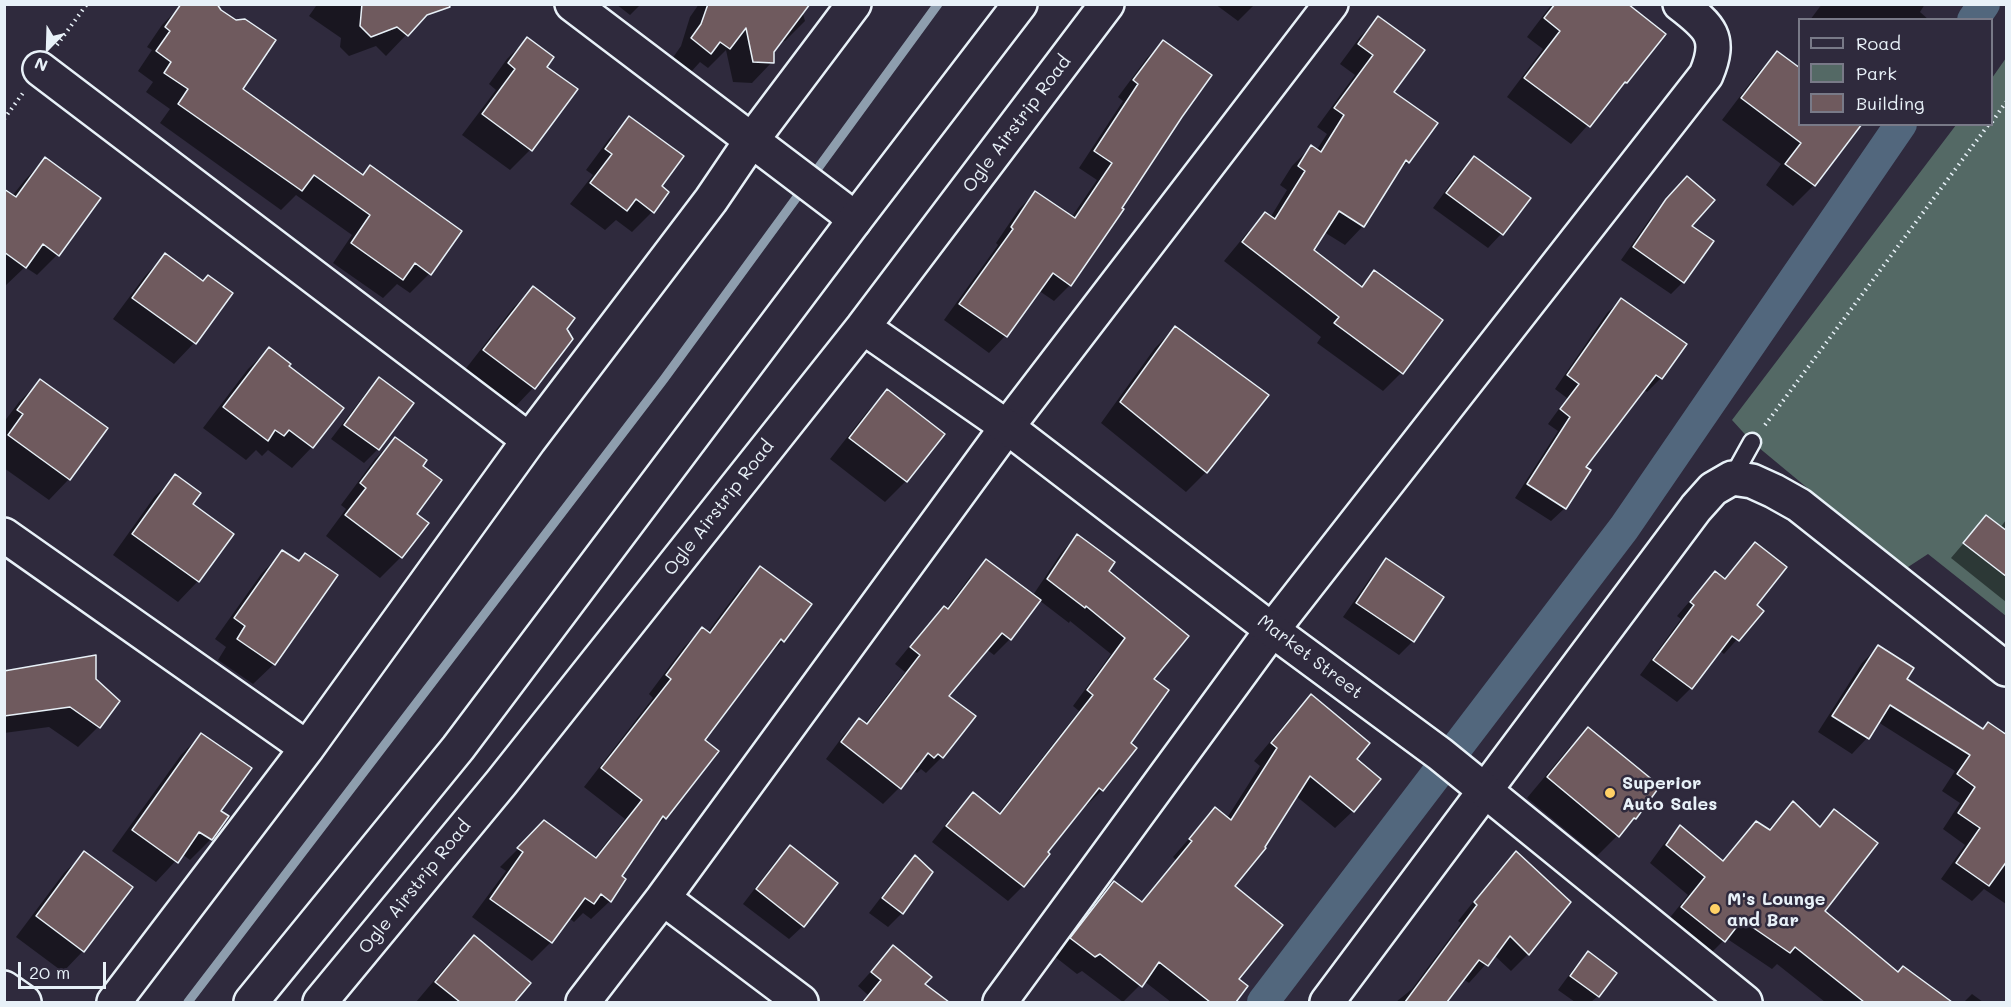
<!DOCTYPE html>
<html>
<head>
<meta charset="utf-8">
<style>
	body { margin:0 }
	#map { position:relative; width:2011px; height:1007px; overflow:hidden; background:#2f2a3d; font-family:Mali,sans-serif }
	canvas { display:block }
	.frame { position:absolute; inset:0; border:6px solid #e8f1f8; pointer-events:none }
	.legend { position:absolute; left:1798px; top:18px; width:195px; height:108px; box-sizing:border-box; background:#2f2a3d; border:2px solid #797a88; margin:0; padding:8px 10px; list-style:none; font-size:18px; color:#e8f1f8 }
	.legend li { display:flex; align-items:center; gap:12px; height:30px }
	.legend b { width:30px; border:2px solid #797a88 }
	.north { position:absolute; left:18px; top:18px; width:60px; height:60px; -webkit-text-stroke:4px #2f2a3d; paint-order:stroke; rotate:203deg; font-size:16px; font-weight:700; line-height:24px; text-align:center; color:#e8f1f8 }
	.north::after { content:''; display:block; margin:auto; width:21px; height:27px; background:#e8f1f8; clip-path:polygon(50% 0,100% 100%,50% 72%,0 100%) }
	.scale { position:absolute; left:18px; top:962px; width:88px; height:27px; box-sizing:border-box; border:3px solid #e8f1f8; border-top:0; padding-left:8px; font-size:18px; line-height:21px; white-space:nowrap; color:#e8f1f8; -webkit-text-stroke:4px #2f2a3d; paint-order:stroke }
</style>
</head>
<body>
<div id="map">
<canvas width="2011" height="1007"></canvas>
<div class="frame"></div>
<ul class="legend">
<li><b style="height:8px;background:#2f2a3d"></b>Road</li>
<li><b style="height:16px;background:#546965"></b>Park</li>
<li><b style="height:16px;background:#6f5a5e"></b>Building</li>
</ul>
<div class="north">N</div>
<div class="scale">20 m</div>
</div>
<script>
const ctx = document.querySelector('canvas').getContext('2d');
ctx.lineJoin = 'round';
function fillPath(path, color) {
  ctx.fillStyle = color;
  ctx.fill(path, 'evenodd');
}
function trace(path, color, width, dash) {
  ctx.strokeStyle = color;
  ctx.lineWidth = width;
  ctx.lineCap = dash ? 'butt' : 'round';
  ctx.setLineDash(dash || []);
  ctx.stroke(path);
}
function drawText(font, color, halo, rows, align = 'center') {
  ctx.font = font + ' Mali,sans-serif';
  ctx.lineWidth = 5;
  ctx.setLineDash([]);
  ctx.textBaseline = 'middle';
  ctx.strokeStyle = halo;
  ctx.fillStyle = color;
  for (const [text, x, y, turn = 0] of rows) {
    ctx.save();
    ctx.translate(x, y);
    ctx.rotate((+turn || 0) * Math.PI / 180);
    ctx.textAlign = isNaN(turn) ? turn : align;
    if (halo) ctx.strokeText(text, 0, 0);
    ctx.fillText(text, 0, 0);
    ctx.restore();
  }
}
fillPath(new Path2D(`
	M2006 58V616L1928 554 1905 569 1752 442 1732 420 1956 125 1992 124V78Z`), '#546965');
fillPath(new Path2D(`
	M313 4H431L428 12 386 56 376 46 349 56 340 47 341 38 309 16 316 6Z
	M616 4H641L630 15Z
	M699 4H800L805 21 785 41 780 42 773 52 772 62 752 83 733 82 726 50 708 68 700 62 690 73 672 59 681 46 690 17Z
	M1215 4H1255L1238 21Z
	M1552 4H1625L1626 82 1571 144 1507 97 1543 49 1527 37Z
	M1822 4H1925L1920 12 1929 20H1810Z
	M182 5 220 11 235 21 240 89 362 175 370 167 460 231 429 274 410 293 397 284 383 298 333 263 352 235 296 195 281 210 160 123 170 109 146 92 153 82 138 71 152 50 147 47 162 25Z
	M1379 18 1408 162 1396 173 1363 226 1345 245 1324 232 1312 250 1359 287 1375 272 1401 373 1383 391 1317 343 1321 337 1224 261 1247 233 1266 214 1270 218 1287 190 1280 185 1292 166 1311 147 1316 151 1327 134 1317 127 1355 75 1340 64 1360 37Z
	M527 39 545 67 530 150 510 170 462 135 496 90 489 84 507 59Z
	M1163 42 1180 116 1070 285 1054 301 1038 290 1005 336 989 353 944 320 998 245 996 243 1019 209 1035 193 1071 218 1097 180 1079 168 1123 101 1118 97 1147 58Z
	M1777 53 1800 124H1860L1814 185 1793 206 1766 185 1781 164 1722 120 1757 74Z
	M629 118 660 187 652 212 632 232 616 220 605 230 570 204 593 175 586 170 609 139Z
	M1474 158 1529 198 1501 234 1488 248 1433 208 1460 171Z
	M45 159 99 198 57 255 37 275 25 267 4 287V191L12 196 25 180Z
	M1675 190 1690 226 1683 282 1671 294 1621 260 1654 213Z
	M165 255 202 282 231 294 194 343 174 364 113 319 145 276Z
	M533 288 571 339 533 388 513 409 464 371 513 308Z
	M1621 300 1685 345 1661 378 1647 392 1643 389 1584 467 1565 508 1551 521 1515 498 1558 431 1548 424 1567 398 1555 389 1607 313Z
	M1175 328 1206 472 1186 492 1101 423 1155 348Z
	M269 349 312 447 292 468 268 450 262 456 256 450 246 460 203 428 248 369Z
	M379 379 412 403 378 449 364 463 331 439 366 393Z
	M40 381 69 479 49 500 4 468V422L19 402Z
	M887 391 942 434 906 481 885 502 830 459 867 412Z
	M395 439 421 466 414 514 401 557 380 578 326 536 346 509 341 505 375 459Z
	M176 476 191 504 198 581 178 602 113 555 155 496Z
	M1986 517 2000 528 2006 520V602L1951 558Z
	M1077 536 1107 571 1151 679 1129 743 1102 790 1087 805 1085 804 1046 852 1048 854 1023 886 1008 901 932 842 957 810 973 794 998 814 1079 711 1073 706 1111 654 1070 621 1069 623 1039 600 1010 639 994 655 986 649 947 696 942 757 926 773 921 769 917 773 913 770 899 788 883 804 826 759 843 736 859 720 865 724 905 672 895 664 928 624 944 608 946 609 970 577 986 561 1033 595 1062 552Z
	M1755 544V605L1762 611 1724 654 1719 650 1691 688 1677 702 1640 675 1681 619 1677 616 1702 587 1715 573 1724 580Z
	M283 552 298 562 305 554 274 664 253 684 218 660 226 647 215 639 262 573Z
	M1386 560 1413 641 1399 655 1343 617 1373 574Z
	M760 568 783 641 765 659 703 740 665 818 650 832 620 876 610 901 591 919 583 913 574 922 569 918 551 942 532 961 472 917 506 871 500 867 526 841 594 858 625 819 584 787 653 698 649 694 684 647 702 629 707 633 742 586Z
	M1878 647 1905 680 1982 730 2006 737V904L1984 889 1972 901 1941 879 1965 845 1943 829 1960 803 1942 791 1955 771 1878 722 1867 738 1852 754 1818 732 1862 663Z
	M94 657 98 727 78 747 49 727 4 733V673Z
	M1311 696 1355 759 1379 779 1353 811 1335 828 1296 796 1233 886 1237 979 1246 987 1234 1002H1171L1144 981 1123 1002 1082 971 1077 974 1054 956 1096 900 1114 883 1141 902 1176 860 1173 857 1215 809 1227 818 1260 766 1254 761 1294 713Z
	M1588 729 1658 786 1635 818 1597 856 1527 798 1568 749Z
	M201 735 219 812 227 817 211 839 190 860 182 854 156 882 112 851 181 755Z
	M1793 803 1818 827 1834 811 1822 911 1898 973 1903 968 1949 1002H1825L1777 964 1772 969 1726 938 1706 958 1664 925 1688 895 1650 863 1663 845 1680 827 1721 862 1757 823 1768 830Z
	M790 847 803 926 789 939 743 904 776 861Z
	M85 853 131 887 83 951 63 972 16 937 64 873Z
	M1516 853 1528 954 1511 971 1494 955 1469 983 1463 979 1445 1002H1396L1412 989 1461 923 1458 921 1498 871Z
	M915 857 902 913 888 927 869 913 901 871Z
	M474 937 529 983 513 1002H416L454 957Z
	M893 947 923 985 946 1002H862L868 995 858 986Z
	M1588 953 1598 996 1591 1002H1575L1558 990 1575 967Z
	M1972 994 1983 1002H1964Z`), '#0007');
trace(new Path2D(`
	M188 1002 664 379 938 4`), '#8e9eae', 9);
trace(new Path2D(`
	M1973 20 1984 4
	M1263 1002 1624 528 1901 124`), '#52677d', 32);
const building = new Path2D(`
	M181 4H217L221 10 236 20 245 19 276 40 243 89 363 175 370 165 462 231 431 275 415 263 403 280 351 243 370 215 314 175 302 191 178 104 188 89 164 73 171 62 156 51 170 31 165 27Z
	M362 4H449L450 7 427 15 408 36 397 27 371 37 360 26Z
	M708 4H810L774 52V63L753 62 746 28 730 49 720 42 711 54 691 38 701 24Z
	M1555 4H1628L1666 34 1627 83 1625 82 1590 127 1524 78 1560 31 1544 18Z
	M1378 16 1425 50 1394 92 1438 123 1409 163 1406 160 1364 227 1339 211 1314 250 1362 287 1374 270 1443 320 1403 374 1334 323 1339 317 1242 242 1265 212 1275 219 1305 171 1298 166 1311 145 1321 152 1344 115 1334 108 1373 55 1358 44Z
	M527 37 554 57 547 67 578 89 532 151 482 114 515 69 508 63Z
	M1163 40 1212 75 1182 117 1122 208 1124 209 1071 286 1053 273 1007 337 959 304 1013 229 1011 227 1035 191 1075 218 1112 163 1094 151 1138 84 1133 80Z
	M1777 51 1800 68V124H1862L1815 186 1785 164 1801 143 1741 98Z
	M629 116 684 156 662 186 669 192 654 213 636 199 627 211 590 183 612 154 605 149Z
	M1474 156 1531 198 1503 235 1446 193Z
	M45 157 101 198 59 256 43 244 26 268 4 252V189L16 197Z
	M1687 176 1715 200 1692 226 1714 241 1684 283 1633 247 1666 199Z
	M165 253 203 281 208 275 233 293 196 344 132 298Z
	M533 286 575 318 567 329 573 339 535 389 483 350Z
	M1621 298 1687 344 1662 379 1656 375 1586 467 1591 470 1566 509 1527 484 1570 417 1560 409 1579 384 1567 375Z
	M1175 326 1269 395 1207 473 1120 402Z
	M269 347 291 364 289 366 344 408 313 448 289 430 284 436 275 430 268 441 223 407Z
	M379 377 414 403 379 450 344 425Z
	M40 379 108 428 70 480 8 435 23 414 17 410Z
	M887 389 945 434 907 482 849 438Z
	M395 437 427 460 423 466 442 480 417 514 429 523 402 558 345 515 366 488 360 483Z
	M175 474 201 493 193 504 234 534 199 582 132 534Z
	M1986 515 2007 531V577L1963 543Z
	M1077 534 1115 562 1109 571 1189 636 1154 679 1169 690 1131 743 1137 748 1103 791 1099 788 1048 852 1050 854 1024 887 946 826 973 792 1000 814 1093 695 1087 690 1125 638 1086 606 1085 608 1047 579Z
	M1755 542 1787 567 1757 605 1764 611 1739 641 1732 636 1692 689 1653 660 1694 605 1690 602 1715 571 1725 579Z
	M282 550 299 561 305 553 338 575 275 665 237 639 245 626 234 618Z
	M1386 558 1444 597 1414 642 1356 603Z
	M986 559 1041 600 1011 640 1002 633 949 696 976 716 943 758 938 754 934 758 928 753 901 789 841 742 859 718 867 724 920 655 910 647 944 606 948 609Z
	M760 566 812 604 784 642 781 639 705 740 719 751 666 819 663 816 622 876 626 879 611 902 601 894 594 904 585 898 552 943 490 899 523 852 517 848 544 820 596 858 642 800 601 768 671 679 666 675 702 627 710 633Z
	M1878 645 1914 668 1907 679 1983 729 1988 722 2007 735V861L1989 886 1956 863 1980 828 1958 813 1975 787 1957 774 1970 755 1890 705 1869 739 1832 716Z
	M96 655V679L120 701 100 728 70 707 4 716V671Z
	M1311 694 1370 743 1357 759 1381 779 1354 812 1310 776 1265 847 1266 848 1235 886 1283 925 1239 979 1248 986 1236 1002H1210L1159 962 1142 987 1100 954 1095 957 1070 938 1114 881 1142 902 1192 841 1189 839 1215 807 1231 820 1277 748 1271 743Z
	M1588 727 1660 786 1636 819 1634 818 1619 837 1547 777Z
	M201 733 252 768 221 811 229 816 212 840 199 832 178 863 132 830Z
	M1793 801 1820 827 1834 809 1878 843 1825 911 1898 972 1903 966 1952 1002H1864L1795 947 1790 953 1742 920 1725 942 1681 907 1705 877 1666 845 1680 825 1723 861 1756 821 1770 830Z
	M790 845 838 883 804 927 756 889Z
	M84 851 133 887 84 952 36 916Z
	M1516 851 1571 902 1529 955 1510 936 1488 966 1479 960 1447 1002H1405L1477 905 1474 902Z
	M915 855 933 872 903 914 882 898Z
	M474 935 531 983 515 1002H460L435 982Z
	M893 945 932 977 925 984 949 1002H863L881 980 871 972Z
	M1588 951 1617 973 1599 997 1570 976Z`);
fillPath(building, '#6f5a5e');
trace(building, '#e8f1f8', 1.5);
const service = new Path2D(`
	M1732 478 1752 442`);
const minor = new Path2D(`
	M572 4 841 208 854 221
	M40 69 529 440
	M4 535 307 748
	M663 898 801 1002
	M4 988 24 1002
	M114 1002 307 748 529 440 711 200 751 141 854 4
	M583 1002 663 898 1007 427 1331 4
	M1000 1002 1272 630 1706 75C1722 37 1710 27 1680 4
	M1327 1002 1696 508 1713 489 1732 478 1752 481 1774 491 1799 505 2006 669`);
const tertiary = new Path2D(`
	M863 327 1007 427 1272 630 1440 754 1745 1002
	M251 1002 458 748 854 221 1020 4
	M320 1002 501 783 863 327 1107 4`);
trace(service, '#e8f1f8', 21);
trace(minor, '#e8f1f8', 38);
trace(tertiary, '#e8f1f8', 38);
trace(new Path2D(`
	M57 45 87 4
	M4 119 23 93
	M1992 122 2006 102
	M1765 425 1989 124`), '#e8f1f8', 4, [1.5, 4.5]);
trace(service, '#2f2a3d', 16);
trace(minor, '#2f2a3d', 33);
trace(tertiary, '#2f2a3d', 33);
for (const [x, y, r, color] of [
	[1610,793,6,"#ffd166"],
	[1715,909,6,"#ffd166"]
]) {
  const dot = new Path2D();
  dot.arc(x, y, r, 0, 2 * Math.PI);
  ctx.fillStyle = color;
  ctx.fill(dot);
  trace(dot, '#2f2a3d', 2);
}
drawText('18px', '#e8f1f8', '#2f2a3d', [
	["Ogle Airstrip Road",1017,124,-53],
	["Ogle Airstrip Road",719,508,-52],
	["Market Street",1310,657,37],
	["Ogle Airstrip Road",415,887,-51]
]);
drawText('bold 18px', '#e8f1f8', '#2f2a3d', [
	["Superior",1622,783],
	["Auto Sales",1622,804],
	["M's Lounge",1727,899],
	["and Bar",1727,920]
], 'left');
</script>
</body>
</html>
